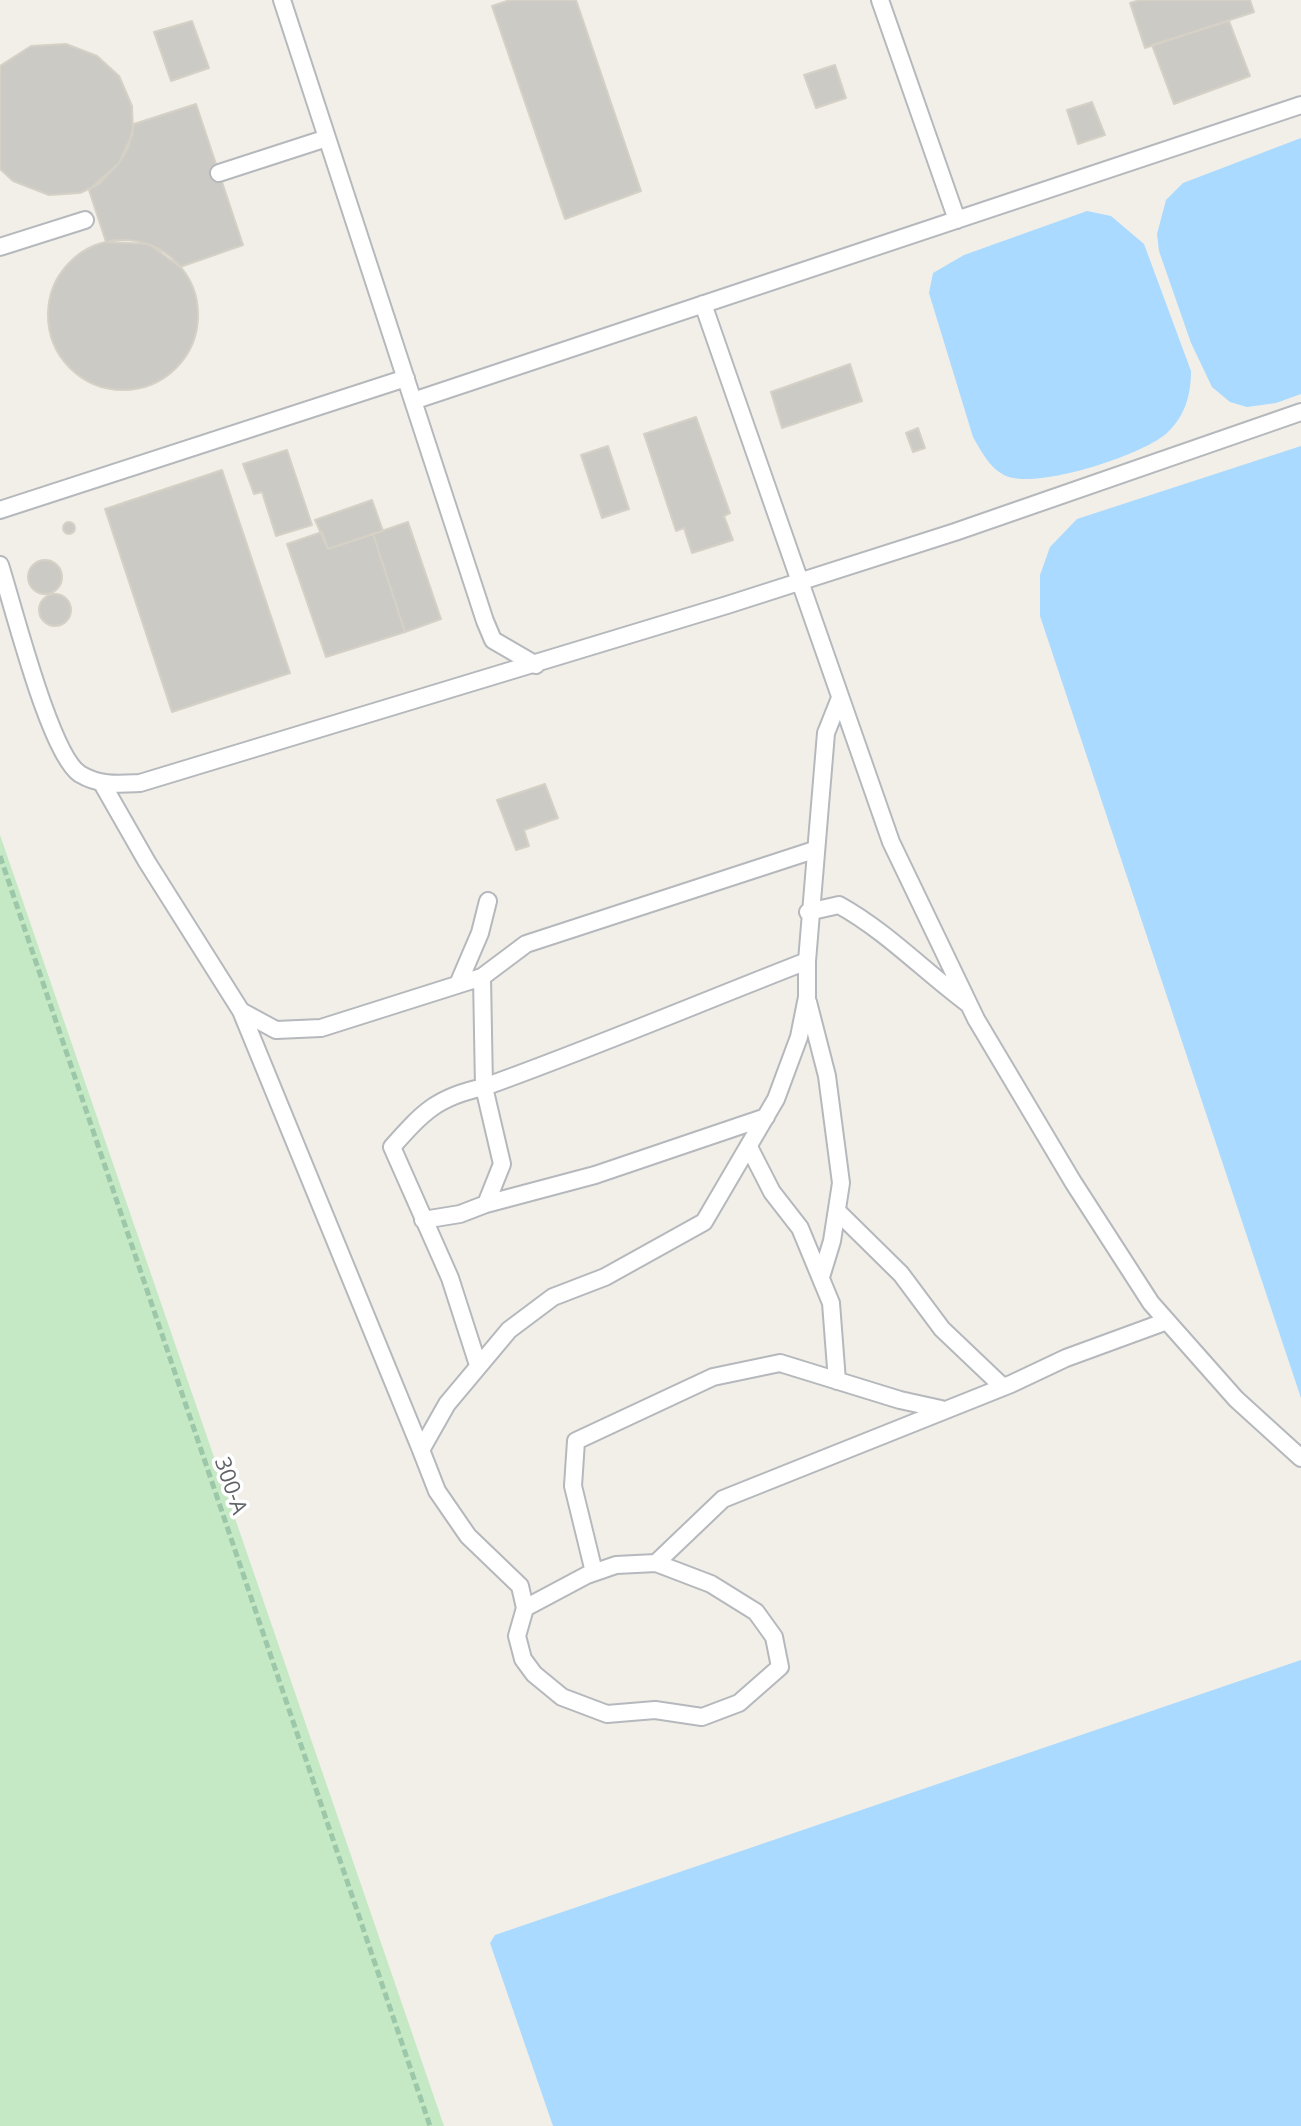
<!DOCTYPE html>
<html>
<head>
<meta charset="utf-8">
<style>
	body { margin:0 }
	canvas { display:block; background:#f1efe8 }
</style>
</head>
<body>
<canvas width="1301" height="2126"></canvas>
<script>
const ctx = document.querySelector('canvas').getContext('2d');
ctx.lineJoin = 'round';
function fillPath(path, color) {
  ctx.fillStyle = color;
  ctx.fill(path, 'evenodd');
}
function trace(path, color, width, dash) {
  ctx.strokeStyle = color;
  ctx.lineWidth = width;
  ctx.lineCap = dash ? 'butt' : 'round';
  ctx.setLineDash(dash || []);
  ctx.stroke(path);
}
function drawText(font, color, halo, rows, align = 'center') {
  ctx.font = font + ' "Open Sans",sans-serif';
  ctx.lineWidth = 7;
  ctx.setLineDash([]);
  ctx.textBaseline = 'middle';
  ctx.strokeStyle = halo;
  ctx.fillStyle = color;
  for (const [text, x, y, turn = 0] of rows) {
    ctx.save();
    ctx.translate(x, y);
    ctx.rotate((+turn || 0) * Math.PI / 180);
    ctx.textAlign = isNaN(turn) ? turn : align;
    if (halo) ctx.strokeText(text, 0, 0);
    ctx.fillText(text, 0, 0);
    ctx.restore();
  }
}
fillPath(new Path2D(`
	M0 835 444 2126H0Z`), '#c5e8c5');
fillPath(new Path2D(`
	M1301 138V394L1276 403 1247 407 1230 402 1212 387 1191 343 1159 251 1157 234 1166 200 1183 183Z
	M1087 211 1111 216 1144 244 1191 371C1191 395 1185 416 1167 433 1143 455 1034 491 1004 475 989 467 981 451 973 437L929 293 933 273 964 255Z
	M1301 446V1398L1040 616V575L1050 547 1077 519Z
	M1301 1660V2126H553L490 1943 495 1935Z`), '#aadaff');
const building = new Path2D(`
	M510 0H576L641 191 565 219 492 6Z
	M1140 0H1250L1254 12 1145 48 1130 3Z
	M192 21 209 68 171 81 154 32Z
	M1229 21 1250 76 1174 104 1152 45Z
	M66 44 97 56 119 76 132 106 133 133 119 163 99 184 80 193 49 195 13 181 0 169V66L31 46Z
	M835 65 846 98 816 108 804 75Z
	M1092 102 1105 135 1078 144 1067 110Z
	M196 104 243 245 180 267 149 244 106 242 89 190 119 163 128 148 134 124Z
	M48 315a75 75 0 1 1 150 0a75 75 0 1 1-150 0Z
	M850 364 862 401 782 428 771 392Z
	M696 417 730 513 724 516 733 540 692 553 684 528 676 531 644 434Z
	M918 428 925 448 913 452 906 433Z
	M608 446 629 509 602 518 581 455Z
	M287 450 312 525 276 536 262 492 254 494 243 464Z
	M222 470 290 673 172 712 105 509Z
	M372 500 383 531 328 549 315 520Z
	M63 528a6 6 0 1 1 12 0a6 6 0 1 1-12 0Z
	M408 522 441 619 405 632 373 534Z
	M322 532 328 549 373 534 405 632 326 657 287 544Z
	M28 577a17 17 0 1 1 34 0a17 17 0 1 1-34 0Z
	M39 610a16 16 0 1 1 32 0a16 16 0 1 1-32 0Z
	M545 784 558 818 524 830 529 846 516 850 497 800Z`);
fillPath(building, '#cccac5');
trace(building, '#d6d1c6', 2);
const lane = new Path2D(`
	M282 0 485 621 493 640 536 665
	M880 0 957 220
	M219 173 327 138
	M0 247 85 220
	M703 304 891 842 976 1019 1073 1182 1151 1303 1236 1399 1301 1458
	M413 401 1301 105
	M0 510 406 378
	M0 565C13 605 50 755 80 774 100 786 118 784 140 783L727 605 955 532 1301 412
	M103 785 147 862 241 1011 276 1030 321 1028 482 977 484 1087C593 1048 699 1003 807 961V997L799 1037 776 1099 704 1222 605 1277 553 1297 509 1330 447 1404 421 1450 437 1491 468 1536 520 1586 525 1608 517 1636 523 1659 534 1674 562 1697 607 1714 655 1710 702 1717 739 1703 780 1667 774 1637 756 1612 711 1584 656 1563 616 1565 587 1575 525 1608
	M808 912 839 905C886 931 924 971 967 1003
	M807 961 826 733 840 698
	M482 977 526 944 814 850
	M459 982 480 933 488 901
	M808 1002 827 1076 841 1183 832 1241 821 1277
	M241 1011 421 1450
	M749 1147 772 1192 800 1228 831 1303 837 1381
	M486 1204 595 1175 766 1117
	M837 1211 901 1274 942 1329 1003 1387
	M423 1220 460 1214 486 1204 502 1164 484 1087C437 1097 423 1112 392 1147L450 1278 478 1365
	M656 1563 723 1499 1011 1384 1066 1358 1167 1321
	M594 1572 573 1486 576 1441 713 1377 780 1363 900 1400 941 1409`);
trace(lane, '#b5b8bc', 20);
trace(new Path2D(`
	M0 856 430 2126`), '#9cc7a9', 5, [8, 4]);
trace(lane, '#fff', 16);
drawText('22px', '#5f6368', '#fff', [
	["300-A",230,1486,71]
]);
</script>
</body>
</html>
